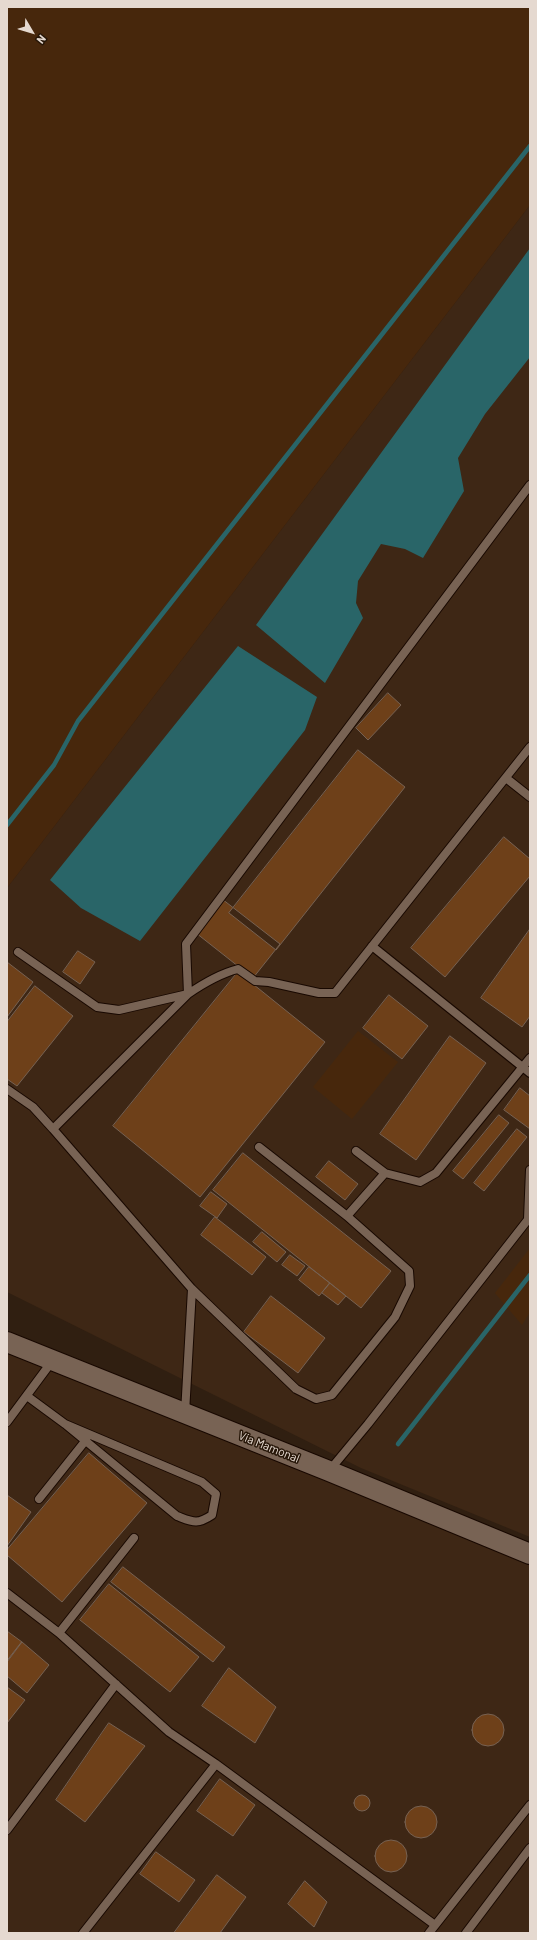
<!DOCTYPE html>
<html>
<head>
<meta charset="utf-8">
<style>
	body { margin:0 }
	#map { position:relative; width:537px; height:1940px; overflow:hidden; background:#301f11; font-family:Barlow,sans-serif }
	canvas { display:block }
	.frame { position:absolute; inset:0; border:8px solid #e5d9d0; pointer-events:none }
	.north { position:absolute; left:12px; top:12px; width:40px; height:40px; -webkit-text-stroke:3px #261608; paint-order:stroke; rotate:128deg; font-size:11px; font-weight:700; line-height:16px; text-align:center; color:#e5d9d0 }
	.north::after { content:''; display:block; margin:auto; width:14px; height:18px; background:#e5d9d0; clip-path:polygon(50% 0,100% 100%,50% 72%,0 100%) }
</style>
</head>
<body>
<div id="map">
<canvas width="537" height="1940"></canvas>
<div class="frame"></div>
<div class="north">N</div>
</div>
<script>
const ctx = document.querySelector('canvas').getContext('2d');
ctx.lineJoin = 'round';
function fillPath(path, color) {
  ctx.fillStyle = color;
  ctx.fill(path, 'evenodd');
}
function trace(path, color, width, dash) {
  ctx.strokeStyle = color;
  ctx.lineWidth = width;
  ctx.lineCap = dash ? 'butt' : 'round';
  ctx.setLineDash(dash || []);
  ctx.stroke(path);
}
function drawText(font, color, halo, rows, align = 'center') {
  ctx.font = font + ' Barlow,sans-serif';
  ctx.lineWidth = 3;
  ctx.setLineDash([]);
  ctx.textBaseline = 'middle';
  ctx.strokeStyle = halo;
  ctx.fillStyle = color;
  for (const [text, x, y, turn = 0] of rows) {
    ctx.save();
    ctx.translate(x, y);
    ctx.rotate((+turn || 0) * Math.PI / 180);
    ctx.textAlign = isNaN(turn) ? turn : align;
    if (halo) ctx.strokeText(text, 0, 0);
    ctx.fillText(text, 0, 0);
    ctx.restore();
  }
}
fillPath(new Path2D(`
	M530 205V1537L361 1468 7 1292V888Z
	M7 1342 329 1471 530 1565V1933H7Z`), '#3e2715');
fillPath(new Path2D(`
	M7 7H530V205L7 888Z
	M358 1031 398 1062 352 1119 313 1087Z
	M530 1248V1312L522 1325 495 1293Z`), '#47270c');
fillPath(new Path2D(`
	M530 248V357L485 414 458 458 464 491 423 558 405 549 381 544 358 581 356 603 363 618 325 683 256 625Z
	M238 646 317 697 305 730 140 941 81 908 50 880Z`), '#296568');
trace(new Path2D(`
	M7 825 54 765 78 721 530 146
	M398 1444 530 1275`), '#296568', 4.5);
const building = new Path2D(`
	M388 693 401 705 368 740 356 728Z
	M358 750 405 787 276 950 229 913Z
	M504 837 530 859V876L445 977 411 948Z
	M222 899 280 944 253 978 196 933Z
	M530 929V1016L522 1027 481 998Z
	M78 951 95 962 80 984 63 972Z
	M7 962 33 982 7 1017Z
	M238 972 325 1042 200 1197 113 1126Z
	M35 986 73 1016 17 1086 7 1079V1022Z
	M389 995 428 1026 402 1059 363 1028Z
	M450 1036 486 1063 416 1160 380 1134Z
	M520 1088 530 1096V1129L504 1110Z
	M499 1115 509 1123 463 1179 453 1171Z
	M517 1129 527 1137 484 1191 474 1183Z
	M243 1153 391 1271 361 1308 213 1190Z
	M329 1161 358 1184 345 1200 316 1177Z
	M211 1192 227 1204 217 1218 200 1206Z
	M215 1217 266 1257 252 1275 201 1235Z
	M262 1232 286 1252 277 1262 253 1242Z
	M290 1255 305 1266 297 1276 282 1265Z
	M309 1267 330 1283 319 1296 299 1280Z
	M330 1283 346 1296 338 1305 322 1293Z
	M271 1296 325 1338 298 1373 244 1332Z
	M89 1453 147 1503 62 1602 7 1555V1550Z
	M7 1495 31 1512 7 1546Z
	M123 1567 225 1647 213 1662 111 1582Z
	M109 1584 199 1657 170 1692 80 1620Z
	M7 1631 22 1642 7 1662Z
	M22 1642 49 1665 27 1693 7 1676V1661Z
	M229 1668 276 1707 255 1743 202 1706Z
	M7 1687 25 1700 7 1723Z
	M472 1730a16 16 0 1 1 32 0a16 16 0 1 1-32 0Z
	M109 1723 145 1746 85 1822 56 1800Z
	M220 1779 255 1805 233 1836 197 1811Z
	M354 1803a8 8 0 1 1 16 0a8 8 0 1 1-16 0Z
	M405 1822a16 16 0 1 1 32 0a16 16 0 1 1-32 0Z
	M375 1856a16 16 0 1 1 32 0a16 16 0 1 1-32 0Z
	M156 1852 195 1880 179 1902 140 1874Z
	M217 1875 246 1897 220 1933H174Z
	M305 1881 327 1902 314 1927 288 1904Z`);
fillPath(building, '#6e4019');
trace(building, '#766152', 1);
const service = new Path2D(`
	M506 778 530 797
	M372 946 530 1073
	M18 952 97 1007 119 1010 188 994 186 944 530 485
	M7 1089 33 1107 53 1129
	M259 1147 347 1216 409 1271 410 1286 395 1317 332 1395 316 1399 296 1389 192 1289 53 1129 188 994C204 983 219 974 238 969L255 981 269 982 319 993H335L530 747
	M356 1151 385 1173
	M347 1216 385 1173 420 1182 436 1173 530 1058
	M528 1219 530 1170
	M27 1396 65 1424 202 1482 216 1494 212 1515C197 1525 193 1522 177 1516L65 1424
	M185 1413 192 1289
	M7 1422 53 1360
	M329 1471 368 1424 530 1217
	M39 1499 86 1440
	M7 1593 59 1633 169 1732 216 1764 435 1925
	M59 1633 134 1538
	M7 1830 116 1684
	M83 1933 216 1764
	M429 1933 530 1805
	M466 1933 530 1848`);
const tertiary = new Path2D(`
	M7 1342 329 1471 530 1554`);
trace(service, '#180800', 10);
trace(tertiary, '#180800', 22);
trace(service, '#786354', 8);
trace(tertiary, '#786354', 20);
drawText('12px', '#e5d9d0', '#261608', [
	["Vía Mamonal",269,1447,22]
]);
</script>
</body>
</html>
